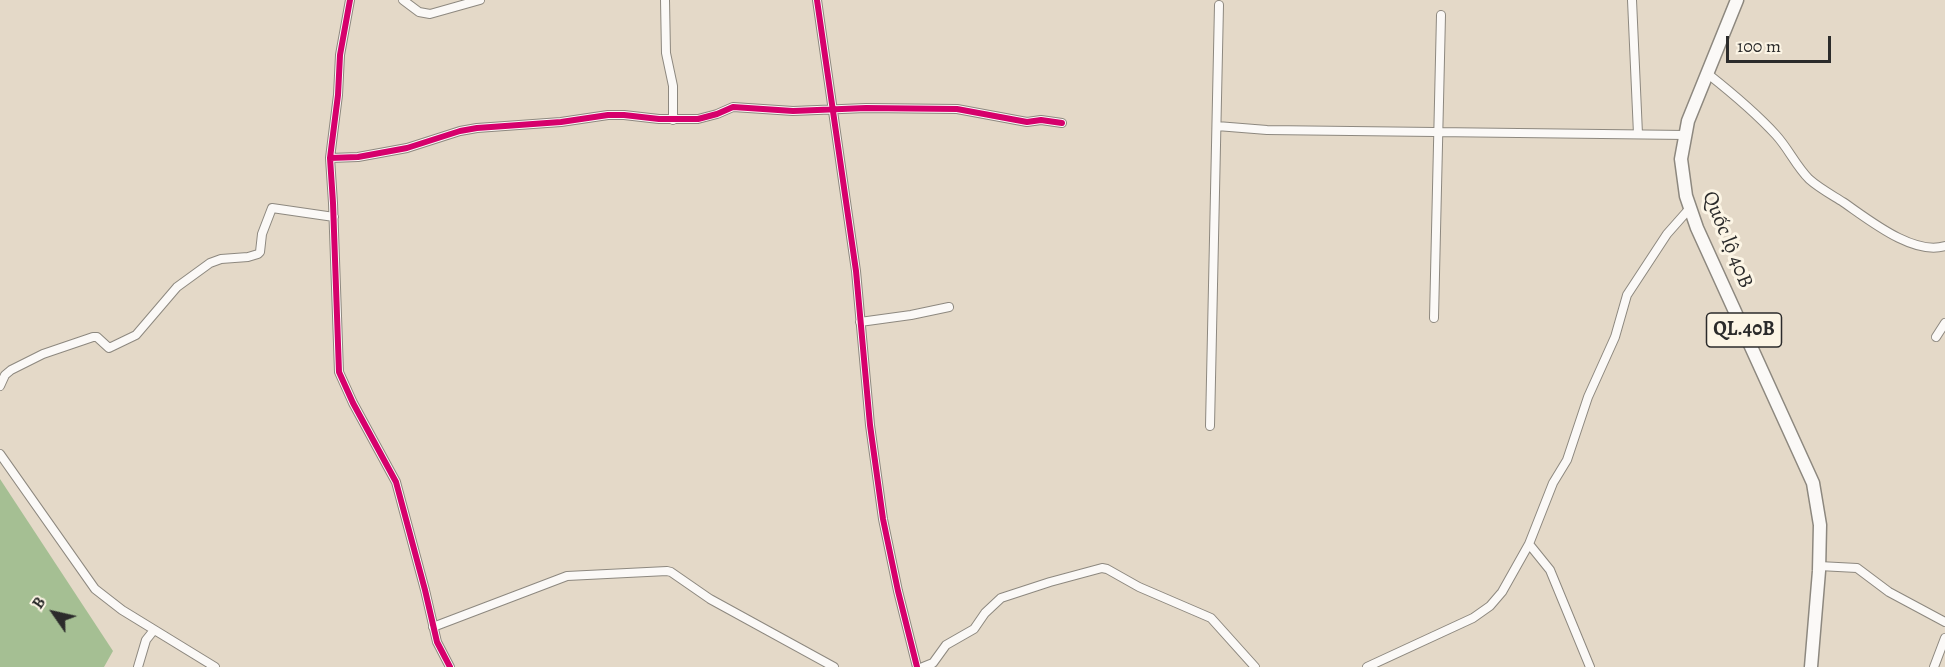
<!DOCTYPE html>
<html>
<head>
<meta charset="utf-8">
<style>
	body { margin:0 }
	#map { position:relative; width:1945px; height:667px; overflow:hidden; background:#e4d9c8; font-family:Alegreya,serif }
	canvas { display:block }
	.north { position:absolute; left:24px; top:583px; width:60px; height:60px; -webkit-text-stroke:4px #fcf5e5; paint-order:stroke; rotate:304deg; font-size:16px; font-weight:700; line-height:24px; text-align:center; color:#2b2b2b }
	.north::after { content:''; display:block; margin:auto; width:21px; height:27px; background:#2b2b2b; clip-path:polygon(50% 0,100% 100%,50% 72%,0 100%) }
	.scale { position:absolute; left:1726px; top:36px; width:105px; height:27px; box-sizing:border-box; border:3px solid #2b2b2b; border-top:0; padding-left:8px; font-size:18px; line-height:21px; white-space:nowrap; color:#2b2b2b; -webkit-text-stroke:4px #fcf5e5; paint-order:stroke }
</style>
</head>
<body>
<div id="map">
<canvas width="1945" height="667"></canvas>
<div class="north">B</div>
<div class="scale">100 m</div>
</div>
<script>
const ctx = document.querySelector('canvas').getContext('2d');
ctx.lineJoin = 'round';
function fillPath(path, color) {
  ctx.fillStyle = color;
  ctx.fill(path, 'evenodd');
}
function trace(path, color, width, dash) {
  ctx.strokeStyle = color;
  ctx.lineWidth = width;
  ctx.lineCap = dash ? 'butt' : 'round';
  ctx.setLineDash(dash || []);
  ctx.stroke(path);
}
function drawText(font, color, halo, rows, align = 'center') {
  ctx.font = font + ' Alegreya,serif';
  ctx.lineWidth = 6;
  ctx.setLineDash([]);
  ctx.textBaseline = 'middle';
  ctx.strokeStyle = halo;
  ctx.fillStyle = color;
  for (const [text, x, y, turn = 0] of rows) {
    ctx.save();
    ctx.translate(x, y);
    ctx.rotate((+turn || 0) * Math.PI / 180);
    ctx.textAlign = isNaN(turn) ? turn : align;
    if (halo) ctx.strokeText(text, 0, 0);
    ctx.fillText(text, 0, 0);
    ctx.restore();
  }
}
fillPath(new Path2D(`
	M0 479 113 651 104 667H0Z`), '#a5bf93');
const minor = new Path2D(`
	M350 0 340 55 338 95 330 158 333 203 339 372 353 403 396 482 425 590 437 642 450 667
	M403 0 419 12 430 14 480 0
	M665 0 666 53 673 86V120
	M817 0 856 271 870 425 883 519 898 591 917 667
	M1632 0 1638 134
	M1708 74C1732 93 1756 113 1776 135 1788 148 1796 166 1809 179 1819 188 1832 195 1843 202 1868 219 1913 256 1945 246
	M1217 126 1267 130 1686 135
	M330 158 358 157 407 148 460 131 477 128 561 122 608 115H624L659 119H698L717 114 733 107 793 111 866 108 957 109 1027 122 1041 120 1062 123
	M1434 318 1441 15
	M860 322 911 315 949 307
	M1936 337 1945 323
	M0 386 5 375 11 370 43 354 93 337H97L109 348 136 335 177 287 210 263 221 259 248 257 258 254 260 252 262 234 272 208 334 217
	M1210 426 1219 5
	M0 454 95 589 122 610 215 667
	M1529 544 1550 570 1590 667
	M1819 566 1857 568 1889 592 1945 622
	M433 627 567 576 667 571 671 572 710 599 834 667
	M138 667 146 640 154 630
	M923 667 933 663 946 645 974 629 985 613 1001 598 1050 582 1102 568 1107 569 1139 587 1211 618 1255 667
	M1367 667 1473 618 1490 606 1502 592 1529 544 1553 483 1567 460 1588 397 1615 337 1627 295 1667 234 1690 208
	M1934 667 1945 638`);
const trunk = new Path2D(`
	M1737 0 1688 121 1681 159 1686 196 1697 228 1813 483 1820 525 1819 571 1811 667`);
trace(minor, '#8d887f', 10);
trace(trunk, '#8d887f', 15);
trace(minor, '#fbf9f7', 8);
trace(trunk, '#fbf9f7', 12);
trace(new Path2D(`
	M350 0 340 55 338 95 330 158 333 203 339 372 353 403 396 482 425 590 437 642 450 667
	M817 0 856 271 870 425 883 519 898 591 917 667
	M330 158 358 157 407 148 460 131 477 128 561 122 608 115H624L659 119H698L717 114 733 107 793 111 866 108 957 109 1027 122 1041 120 1062 123`), '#d6006c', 6);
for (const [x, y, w] of [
	[1744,330,75]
]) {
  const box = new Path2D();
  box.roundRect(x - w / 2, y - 17, w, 34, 4.5);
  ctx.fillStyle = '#fcf5e5';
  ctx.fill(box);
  trace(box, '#2b2b2b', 1.5);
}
drawText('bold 20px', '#2b2b2b', null, [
	["QL.40B",1744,330]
]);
drawText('21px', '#2b2b2b', '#fcf5e5', [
	["Quốc lộ 40B",1727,240,68]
]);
</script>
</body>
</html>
